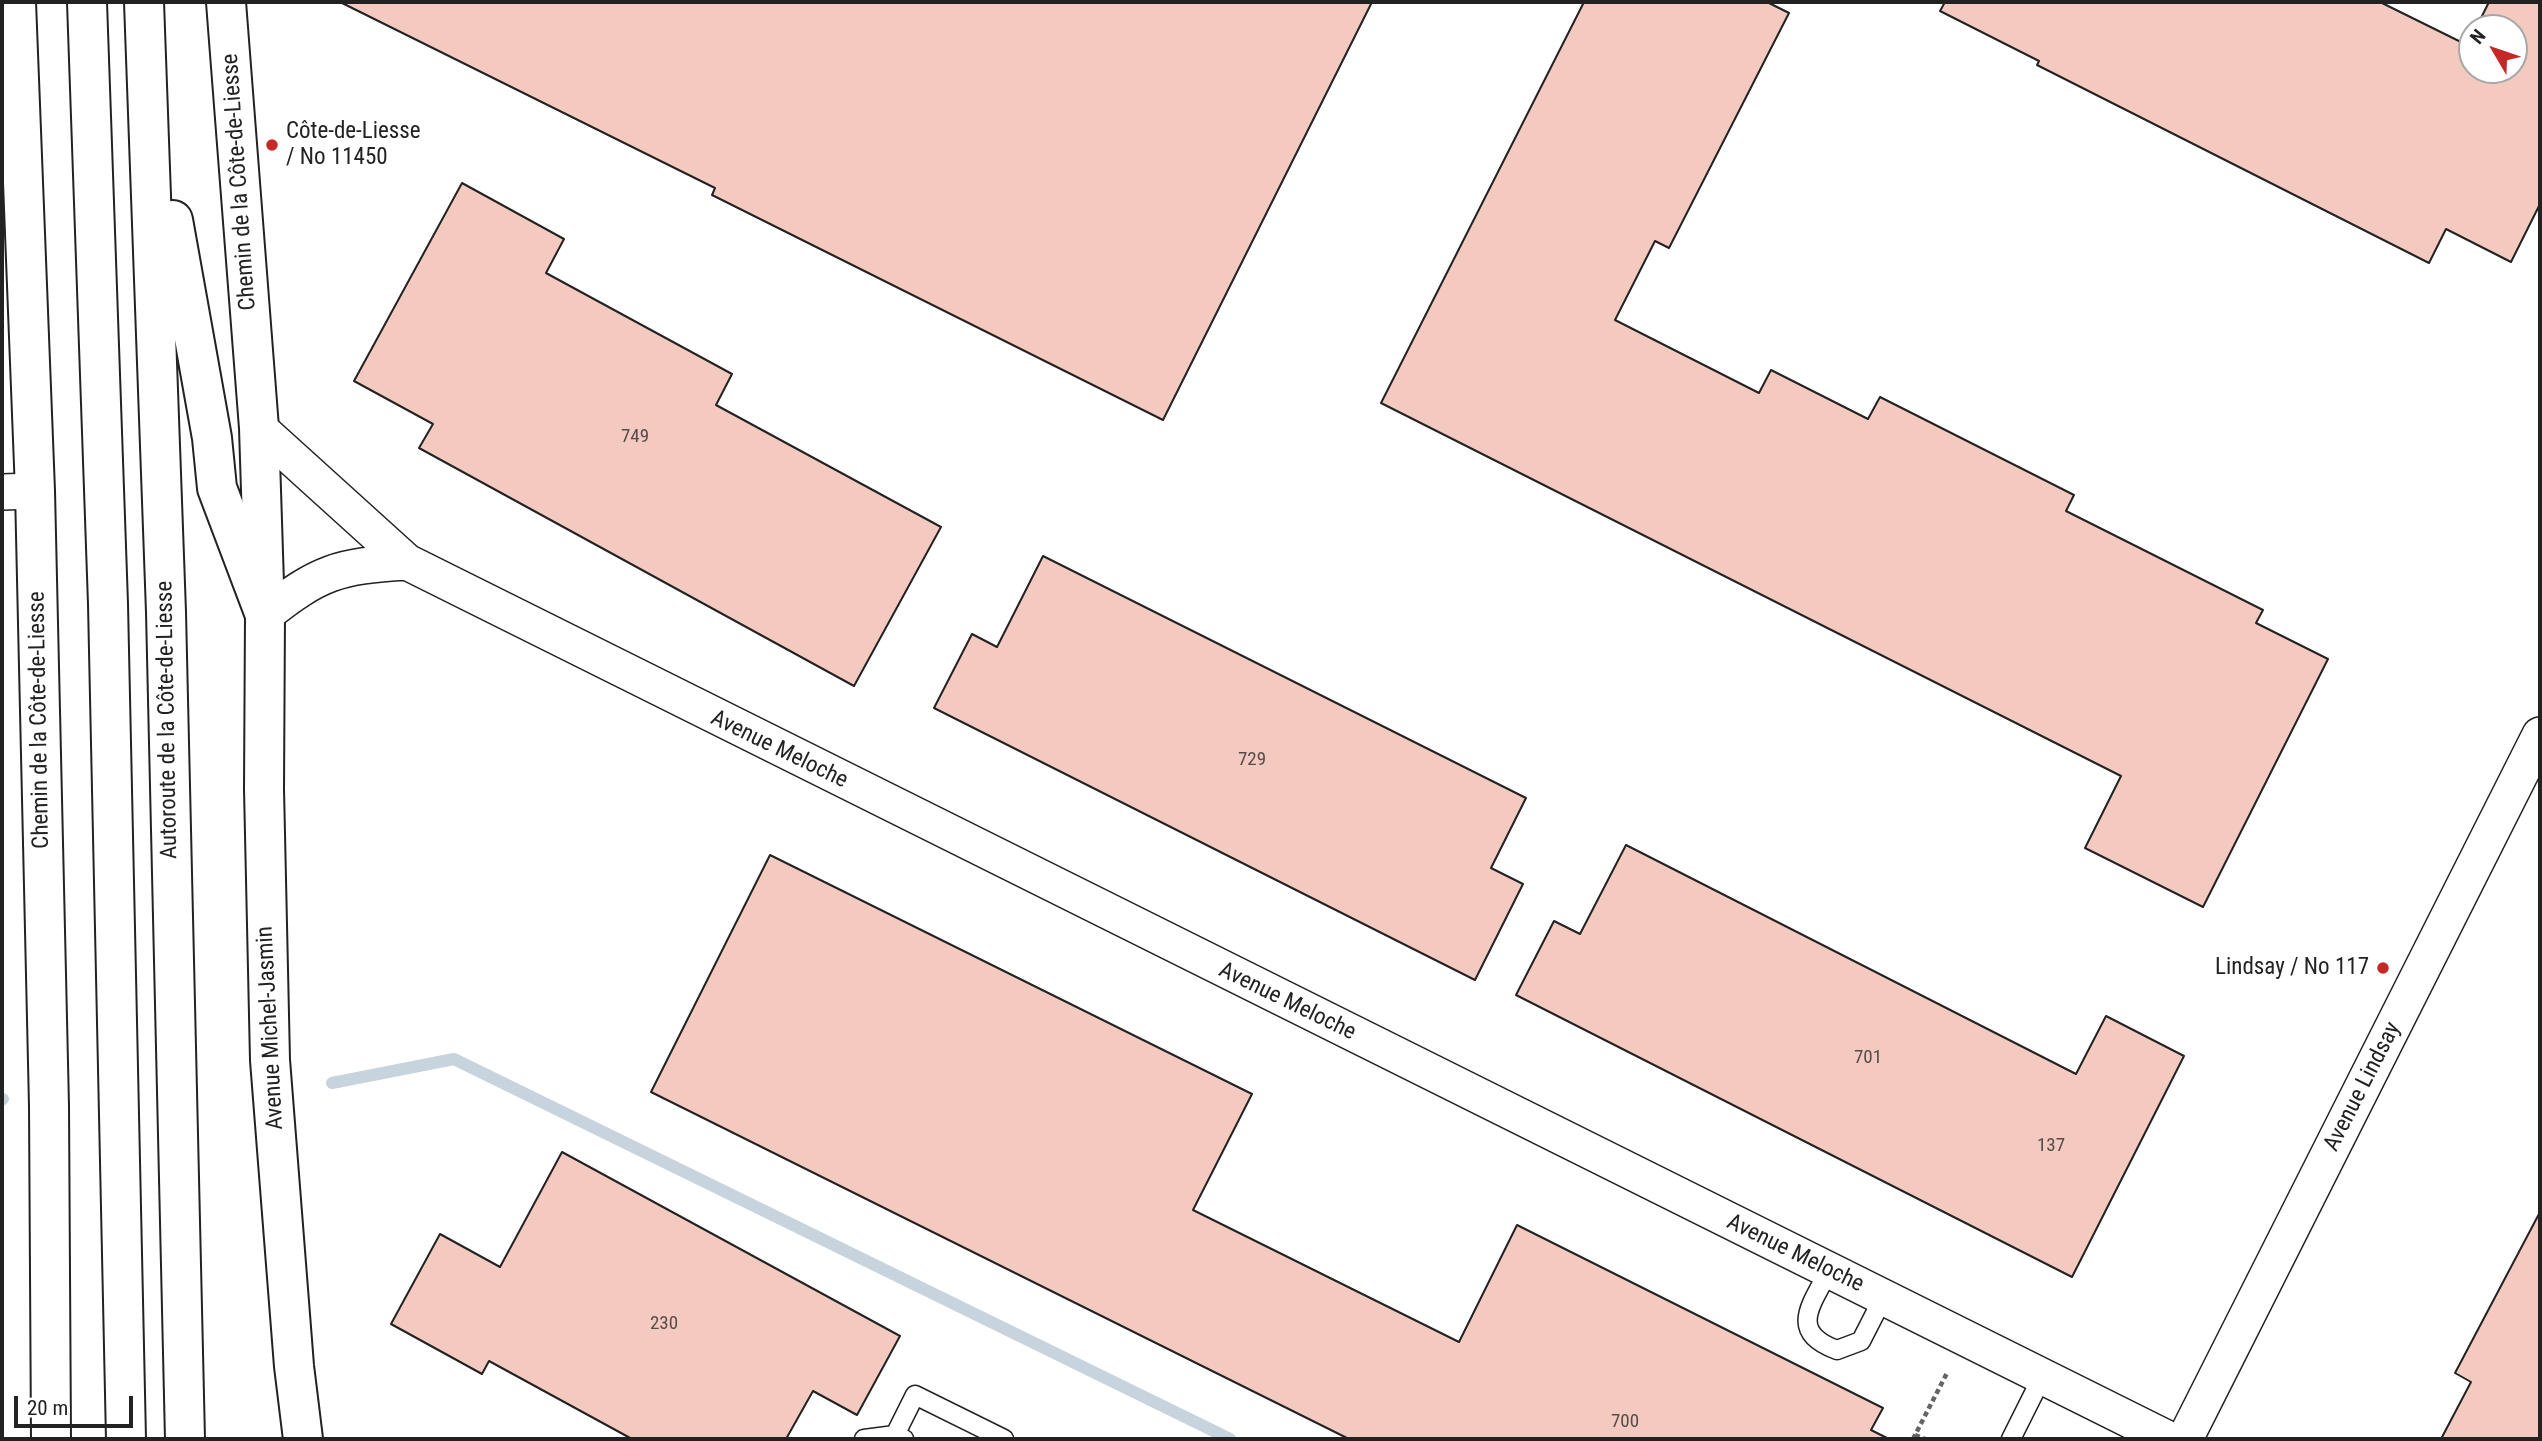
<!DOCTYPE html>
<html>
<head>
<meta charset="utf-8">
<style>
	body { margin:0 }
	#map { position:relative; width:2542px; height:1441px; overflow:hidden; background:#fff; font-family:"Roboto Condensed",sans-serif }
	canvas { display:block }
	.frame { position:absolute; inset:0; border:4px solid #222; pointer-events:none }
	.north { position:absolute; left:2458px; top:14px; width:70px; height:70px; box-sizing:border-box; background:#fff; border:2px solid #a7a7a7; border-radius:50%; rotate:309deg; font-size:19px; font-weight:700; line-height:28px; text-align:center; color:#222 }
	.north::after { content:''; display:block; margin:auto; width:24px; height:32px; background:#c62828; clip-path:polygon(50% 0,100% 100%,50% 72%,0 100%) }
	.scale { position:absolute; left:14px; top:1396px; width:119px; height:32px; box-sizing:border-box; border:4px solid #222; border-top:0; padding-left:9px; font-size:21px; line-height:24px; white-space:nowrap; color:#222; -webkit-text-stroke:5px #fff; paint-order:stroke }
</style>
</head>
<body>
<div id="map">
<canvas width="2542" height="1441"></canvas>
<div class="frame"></div>
<div class="north">N</div>
<div class="scale">20 m</div>
</div>
<script>
const ctx = document.querySelector('canvas').getContext('2d');
ctx.lineJoin = 'round';
function trace(path, color, width, dash) {
  ctx.strokeStyle = color;
  ctx.lineWidth = width;
  ctx.lineCap = dash ? 'butt' : 'round';
  ctx.setLineDash(dash || []);
  ctx.stroke(path);
}
function fillPath(path, color) {
  ctx.fillStyle = color;
  ctx.fill(path, 'evenodd');
}
function drawText(font, color, halo, rows, align = 'center') {
  ctx.font = font + ' "Roboto Condensed",sans-serif';
  ctx.lineWidth = 5;
  ctx.setLineDash([]);
  ctx.textBaseline = 'middle';
  ctx.strokeStyle = halo;
  ctx.fillStyle = color;
  for (const [text, x, y, turn = 0] of rows) {
    ctx.save();
    ctx.translate(x, y);
    ctx.rotate((+turn || 0) * Math.PI / 180);
    ctx.textAlign = isNaN(turn) ? turn : align;
    if (halo) ctx.strokeText(text, 0, 0);
    ctx.fillText(text, 0, 0);
    ctx.restore();
  }
}
trace(new Path2D(`
	M332 1083 454 1059 1230 1439
	M2 1100 3 1099`), '#c7d3dd', 12);
const building = new Path2D(`
	M340 2H1372L1163 420 712 195 715 188Z
	M1584 2H1767L1789 13 1669 248 1655 241 1615 320 1759 393 1771 370 1868 419 1880 397 2074 495 2066 511 2263 610 2256 623 2328 659 2203 907 2085 848 2121 776 1381 403Z
	M1945 2H2380L2467 45 2472 35V70H2514V28H2476L2489 2H2540V204L2511 262 2446 229 2429 263 2037 65 2039 61 1940 11Z
	M462 183 564 239 546 273 732 374 716 405 941 527 854 686 419 448 433 424 354 381Z
	M1043 556 1526 798 1491 868 1523 884 1475 980 934 708 972 634 997 647Z
	M1626 845 2076 1074 2106 1016 2184 1056 2072 1277 1516 995 1554 921 1580 934Z
	M770 855 1252 1094 1193 1210 1459 1342 1517 1225 1883 1408 1871 1430 1889 1439H1349L651 1092Z
	M562 1152 900 1336 857 1415 813 1391 786 1439H632L489 1361 482 1374 391 1324 440 1234 500 1267Z
	M2540 1212V1439H2441L2471 1382 2455 1373Z`);
fillPath(building, '#f3c9c0');
trace(building, '#222', 2);
const lane = new Path2D(`
	M1829 1271C1811 1305 1788 1332 1837 1350L1861 1341 1883 1298
	M895 1435 915 1395 1004 1439
	M864 1439 895 1435 904 1439
	M2011 1439 2042 1377`);
const street = new Path2D(`
	M259 428 407 562 2168 1439
	M2 492 35 491
	M265 615C319 572 338 566 407 562
	M2185 1439 2540 735`);
const secondary = new Path2D(`
	M16 2 35 491 49 1106 51 1439
	M226 2 259 428 265 615 264 789 270 1060 294 1366 303 1439`);
const highway = new Path2D(`
	M87 2 108 604 126 1439
	M144 2 166 612 185 1439
	M173 220 212 438 217 488 265 615`);
trace(lane, '#222', 21);
trace(street, '#222', 38);
trace(secondary, '#222', 42);
trace(highway, '#222', 42);
trace(new Path2D(`
	M1915 1435 1925 1439
	M1913 1439 1947 1373`), '#646464', 4.5, [5, 3.5]);
trace(lane, '#fff', 18);
trace(street, '#fff', 35);
trace(secondary, '#fff', 38);
trace(highway, '#fff', 38);
for (const [x, y, r, color] of [
	[272,145,7,"#c62828"],
	[2383,968,7,"#c62828"]
]) {
  const dot = new Path2D();
  dot.arc(x, y, r, 0, 2 * Math.PI);
  ctx.fillStyle = color;
  ctx.fill(dot);
  trace(dot, '#fff', 2.5);
}
drawText('19px', '#564c4a', null, [
	["749",635,437],
	["729",1252,760],
	["701",1868,1058],
	["137",2051,1146],
	["230",664,1324],
	["700",1625,1422]
]);
drawText('23px', '#222', '#fff', [
	["Côte-de-Liesse",286,132],
	["/ No 11450",286,158],
	["Lindsay / No 117",2369,968,"right"]
], 'left');
drawText('23px', '#222', '#fff', [
	["Chemin de la Côte-de-Liesse",240,182,-94],
	["Chemin de la Côte-de-Liesse",40,720,-91],
	["Autoroute de la Côte-de-Liesse",168,720,-91],
	["Avenue Meloche",779,750,26],
	["Avenue Meloche",1287,1002,26],
	["Avenue Michel-Jasmin",271,1028,-93],
	["Avenue Lindsay",2363,1087,-63],
	["Avenue Meloche",1795,1254,26]
]);
</script>
</body>
</html>
